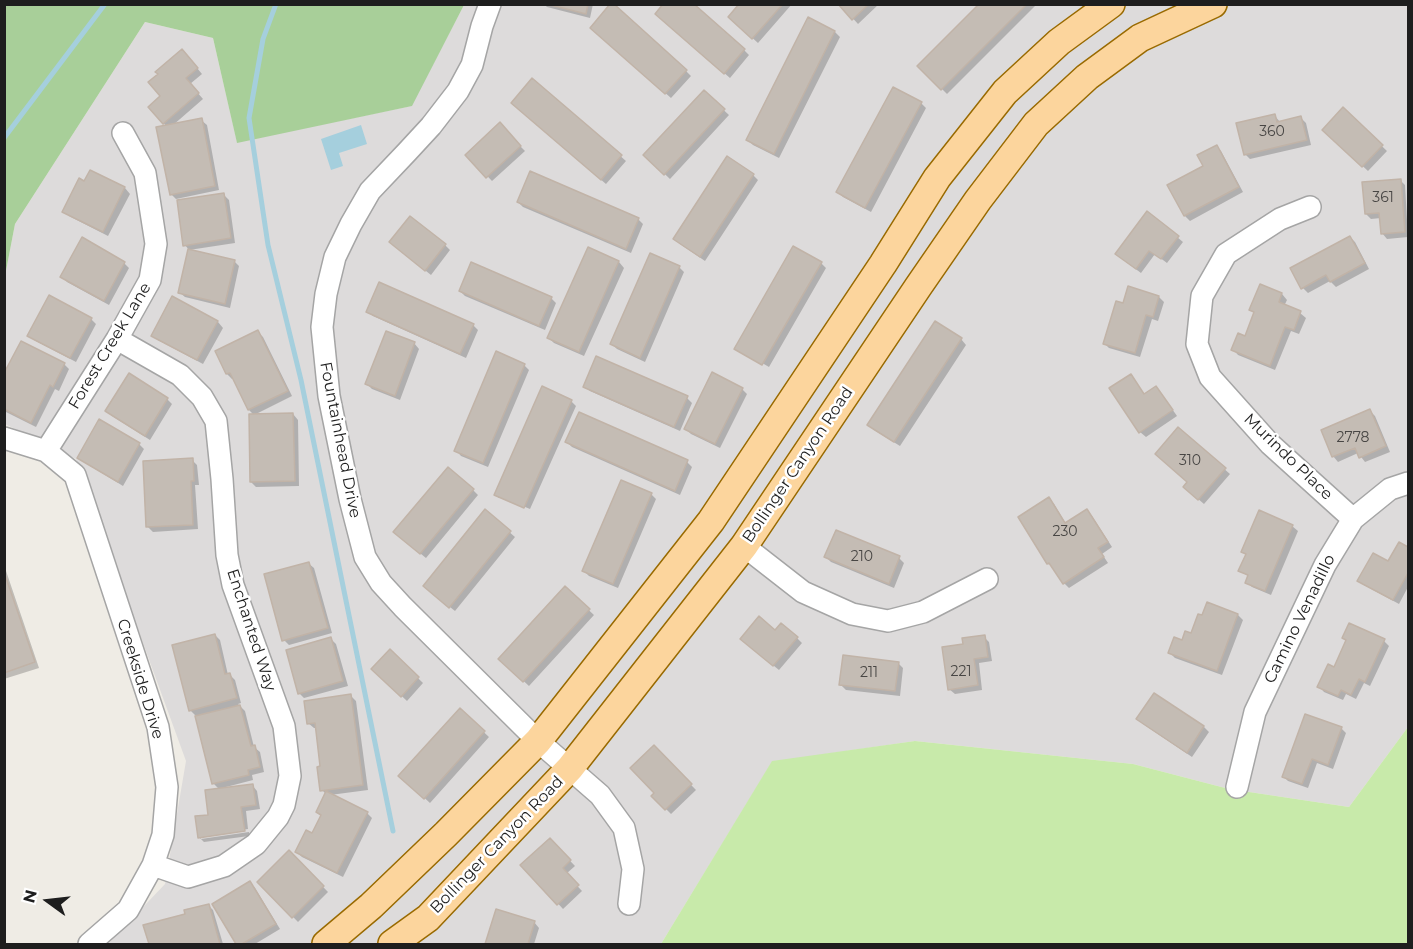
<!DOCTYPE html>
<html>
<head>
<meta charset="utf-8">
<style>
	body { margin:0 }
	#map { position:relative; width:1413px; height:949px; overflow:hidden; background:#efece5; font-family:Montserrat,sans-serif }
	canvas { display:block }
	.frame { position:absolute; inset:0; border:6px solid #1e1e1e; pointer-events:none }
	.north { position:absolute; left:18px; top:871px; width:60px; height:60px; -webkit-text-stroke:4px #fff; paint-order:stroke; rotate:285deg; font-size:16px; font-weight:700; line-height:24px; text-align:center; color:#1e1e1e }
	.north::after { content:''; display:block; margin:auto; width:21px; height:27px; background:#1e1e1e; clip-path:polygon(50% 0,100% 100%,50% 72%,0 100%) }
</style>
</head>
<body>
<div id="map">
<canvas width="1413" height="949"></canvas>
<div class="frame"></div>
<div class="north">N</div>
</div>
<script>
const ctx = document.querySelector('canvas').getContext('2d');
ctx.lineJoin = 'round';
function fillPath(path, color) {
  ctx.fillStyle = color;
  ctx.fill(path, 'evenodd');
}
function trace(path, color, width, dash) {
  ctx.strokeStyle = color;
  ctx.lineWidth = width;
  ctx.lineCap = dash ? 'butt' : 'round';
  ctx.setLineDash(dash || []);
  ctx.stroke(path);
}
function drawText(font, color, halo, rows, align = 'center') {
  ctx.font = font + ' Montserrat,sans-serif';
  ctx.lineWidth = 5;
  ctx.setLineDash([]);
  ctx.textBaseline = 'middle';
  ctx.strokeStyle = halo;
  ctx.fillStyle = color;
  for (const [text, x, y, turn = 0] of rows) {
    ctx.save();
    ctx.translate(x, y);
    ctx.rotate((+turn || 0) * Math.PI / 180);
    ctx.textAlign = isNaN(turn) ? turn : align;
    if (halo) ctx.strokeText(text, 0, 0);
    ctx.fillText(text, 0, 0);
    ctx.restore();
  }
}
fillPath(new Path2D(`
	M464 5H1408V727L1349 807 1229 789 1133 764 915 741 772 762 661 944H108L165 884 186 761 76 459 5 424V276L15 224 145 22 213 38 237 142 411 106Z`), '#dddbdb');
fillPath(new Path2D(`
	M1408 727V944H661L772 761 915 741 1133 764 1229 789 1349 807Z`), '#c8eaaa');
fillPath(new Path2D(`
	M5 4H464V5L412 106 237 143 213 38 145 22 15 224 5 276Z`), '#a8cf99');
fillPath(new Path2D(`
	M361 125 367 144 339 153 343 166 331 170 321 139Z`), '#a5cfdd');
fillPath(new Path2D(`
	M544 4H593L590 18 547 7Z
	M741 4H792L758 43 735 22Z
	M840 4H879L858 24Z
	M981 4H1037L947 94 919 66Z
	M662 19 744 50 749 55 730 78Z
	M808 19 835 32 840 37 779 158 753 145 748 140Z
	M597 33 686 71 691 76 671 98Z
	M187 56 202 74 190 84 203 99 172 126 201 120 207 125 219 190 176 199 171 194 167 127 150 107 162 96Z
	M533 80 626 161 606 184 518 108Z
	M704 92 729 115 670 179 645 155Z
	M921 103 926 108 871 212 843 197 838 192Z
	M1343 109 1387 151 1368 171 1324 130Z
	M1275 116 1280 122 1301 118 1306 123 1311 145 1250 159 1245 154Z
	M499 125 525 151 492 181 467 155Z
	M1216 146 1221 151 1243 192 1190 221 1185 216 1169 186 1205 167Z
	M91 172 125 188 130 194 108 236 69 216 64 211 85 184Z
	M753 175 758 180 705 261 680 244 674 239Z
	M1400 180 1405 185 1408 237 1387 239 1382 233 1381 218 1371 219 1366 214Z
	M224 195 229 200 235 243 189 250 185 245Z
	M518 202 638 219 643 224 631 253 523 207Z
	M1148 213 1183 242 1167 263 1155 254 1141 273 1122 259Z
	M1350 237 1355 242 1369 269 1336 287 1330 281 1308 293 1303 288Z
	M445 245 450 250 431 275 396 247Z
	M589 249 619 262 624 268 584 356 554 343 549 338Z
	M234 261 239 266 230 308 185 297 179 292Z
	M124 263 129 268 109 305 67 282 62 276Z
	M821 263 826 268 769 367 740 350Z
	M679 267 684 272 645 362 617 349 612 344Z
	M1261 286 1282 294 1287 300 1284 306 1300 313 1306 318 1299 334 1291 331 1275 370 1238 355 1233 349 1246 338 1255 314 1251 310Z
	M1129 288 1159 297 1164 302 1158 321 1152 319 1140 357 1109 348 1104 343 1124 305Z
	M460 291 551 298 556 303 545 330 465 296Z
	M173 298 218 322 223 328 203 364 158 340 153 335Z
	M368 311 473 325 478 330 466 358 373 316Z
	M91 319 96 324 76 362 34 340 29 335Z
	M258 332 263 337 292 396 254 415 249 410 234 378 232 379 227 374Z
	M961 339 966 345 900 446 874 430 869 425Z
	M22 343 64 364 69 369 59 391 55 389 36 427 4 411V376Z
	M414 343 419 349 400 400 372 389 367 384Z
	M524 365 529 370 488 467 461 456 456 450Z
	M129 375 167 399 172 404 150 440 112 416 107 411Z
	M1130 376 1145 395 1156 388 1161 393 1177 416 1146 437 1140 432Z
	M584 386 687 398 692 403 680 431 590 391Z
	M742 389 747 394 720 448 691 434 686 429Z
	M571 401 576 406 530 509 499 496V498L495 494Z
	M1370 411 1375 416 1390 452 1365 462 1358 453 1338 462 1333 456Z
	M293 414 298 420 299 486 256 487 251 482Z
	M579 414 687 462 692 467 680 495 572 447 567 442Z
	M100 421 139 444 144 449 123 486 84 462 79 457Z
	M1178 429 1230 474 1204 504 1190 492Z
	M192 460 197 465 199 485H195L198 529 153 532 148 527Z
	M473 490 478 495 426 558 400 537Z
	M651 494 656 499 618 588 589 576 584 571Z
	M1048 499 1054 504 1066 524 1087 511 1092 516 1112 547 1102 554 1108 563 1069 588 1064 583 1054 568 1049 563Z
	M486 512 515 537 455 611 430 591Z
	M1292 526 1298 531 1271 595 1252 587 1247 582 1249 577 1240 570 1247 555 1243 551Z
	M836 532 899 558 904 563 894 588 831 562 826 557Z
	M1399 544 1408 549V587L1399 604 1364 585 1359 580 1389 563Z
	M308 563 314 568 332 633 289 645 284 640Z
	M4 565 39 668 4 679Z
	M565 588 594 615 529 686 500 659Z
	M1238 615 1243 620 1222 675 1175 658 1170 653 1192 635Z
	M775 632 797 638 802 643 779 670 747 644Z
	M215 635 220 640 228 675H230L235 680 241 703 238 704 245 711 254 747 260 752 264 772 252 775 253 780 226 787V789L252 785 257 791 260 809 246 811 248 829 201 836V839L249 832V836L204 842 199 837 210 816 220 790 214 784 197 715H195L190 710Z
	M984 637 989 642 992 661 979 663 982 690 955 694 949 689 965 645Z
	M331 639 336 644 348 686 304 698 299 693Z
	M1348 641H1384L1389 646 1370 686 1364 683 1356 699 1346 694 1343 700 1324 692 1319 686 1335 669Z
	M390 651 423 683 407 701 373 669Z
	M898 663 903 668 900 696 846 690 841 685Z
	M1154 695 1204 727 1209 732 1192 757 1143 724 1138 719Z
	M351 696 356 701 368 790 330 795 367 813 372 818 343 877 302 857 297 852 313 835 322 816 317 812 326 794 322 790V768L317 728H314L308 723Z
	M460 710 489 737 430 803 401 776Z
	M1341 728 1346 733 1333 769 1317 763 1308 788 1288 781 1283 776Z
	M654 747 696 790 671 814 653 796 656 793Z
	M550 840 575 866 566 874 582 891 563 909 523 865Z
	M289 852 328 892 298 922 259 882Z
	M250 883 255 888 280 929 255 944H238L214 905Z
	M208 905 213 910 223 944H150L145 926 187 915Z
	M497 911 534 922 539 928 534 944H487Z`), '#0003');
trace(new Path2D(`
	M276 4 263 39 249 118 268 245 301 380 393 831
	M4 138 105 4`), '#a5cfdd', 5);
const building = new Path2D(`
	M547 4H588L586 14Z
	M610 4H614L687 70 665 94 590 28Z
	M663 4H694L745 49 724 74 655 14Z
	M739 4H783L752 39 728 17Z
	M838 4H869L852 20Z
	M979 4H1027L941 90 917 66Z
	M808 17 835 31 774 154 746 140Z
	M182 49 198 68 186 78 199 93 163 124 148 107 160 96 148 82 158 74 155 72Z
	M532 78 622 155 601 180 511 103Z
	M893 87 922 102 865 208 836 192Z
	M704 90 725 109 664 175 643 155Z
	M1343 107 1383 145 1362 167 1322 130Z
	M1275 114 1277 122 1301 116 1307 140 1244 155 1236 123Z
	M202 118 215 186 170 195 156 127Z
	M500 122 521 146 486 178 465 155Z
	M1217 145 1239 187 1184 216 1167 185 1203 166 1197 155Z
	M727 156 754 174 700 257 673 239Z
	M90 170 125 187 103 232 62 212 79 178 84 181Z
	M530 171 639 218 626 249 517 202Z
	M1401 179 1405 232 1381 234 1379 213 1365 214 1362 182Z
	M224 193 231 238 183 246 177 200Z
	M1147 211 1179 236 1161 259 1149 251 1136 269 1115 254Z
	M410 216 446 244 425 271 389 242Z
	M1350 236 1365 263 1330 282 1326 275 1301 289 1290 268Z
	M82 237 125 262 104 301 60 277Z
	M793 246 822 262 762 365 734 349Z
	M588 247 619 261 579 352 547 338Z
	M188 249 235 260 225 304 178 293Z
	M650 253 680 266 640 358 610 344Z
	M471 262 552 297 539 326 459 291Z
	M379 282 474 324 460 354 366 312Z
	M1260 284 1282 293 1279 302 1301 311 1294 330 1285 327 1270 366 1231 350 1238 333 1245 336 1254 312 1249 310Z
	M1128 286 1159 296 1153 317 1146 315 1135 353 1103 344 1116 301 1123 303Z
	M49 295 92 318 70 358 27 336Z
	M172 296 218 321 197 360 151 336Z
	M935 321 962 338 894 442 867 425Z
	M258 330 288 391 248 410 230 373 226 374 215 351Z
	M386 331 415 342 395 396 365 384Z
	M21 341 65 363 53 387 50 385 31 423 4 409V373Z
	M496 351 525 364 483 463 454 451Z
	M596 356 688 396 674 427 583 387Z
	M712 372 743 388 715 444 684 429Z
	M129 373 168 398 145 436 105 411Z
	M1131 374 1144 394 1156 386 1173 410 1139 433 1109 388Z
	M542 386 572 400 524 508 494 495Z
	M1370 409 1386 446 1359 458 1355 448 1332 457 1321 430Z
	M579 412 688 460 675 491 565 442Z
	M293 413 295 481 250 482 249 414Z
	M99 419 140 443 118 482 77 458Z
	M1178 427 1226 468 1198 500 1183 487 1187 482 1155 454Z
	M193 458 194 481H191L193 525 146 527 143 461Z
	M448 467 474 489 420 554 393 532Z
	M621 480 652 493 613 584 582 571Z
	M1049 497 1065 523 1087 509 1108 542 1098 548 1104 557 1063 584 1049 563 1047 564 1018 517Z
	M485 509 511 531 449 608 423 586Z
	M1259 510 1293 525 1265 591 1245 583 1248 575 1238 571 1246 554 1241 552Z
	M836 530 900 556 889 584 824 557Z
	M1399 542 1408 547V573L1393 600 1357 581 1373 553 1388 561Z
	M309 562 328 628 282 641 264 574Z
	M4 572 35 662 4 673Z
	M565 586 590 609 523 682 498 659Z
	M1207 602 1238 614 1217 671 1168 653 1174 637 1182 640 1185 631 1191 633 1198 614 1202 615Z
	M759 616 775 630 781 623 798 637 773 666 740 639Z
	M1349 623 1385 639 1365 682 1359 679 1351 695 1341 690 1338 696 1317 687 1328 664 1334 667 1346 640 1342 638Z
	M215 634 225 674 230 673 237 698 189 711 172 645Z
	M985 635 988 657 974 659 978 685 948 690 942 647 963 644 962 638Z
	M331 637 343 681 298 694 286 650Z
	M390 649 419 677 401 697 371 669Z
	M843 655 899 662 895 691 839 685Z
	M1154 693 1204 726 1187 753 1136 719Z
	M351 694 363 785 320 791 317 767 320 766 315 723 307 724 304 701Z
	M240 705 251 746 255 745 260 767 248 770 249 775 212 784 195 716Z
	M460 708 485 731 424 799 398 776Z
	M1305 714 1342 727 1328 765 1312 759 1302 784 1282 777Z
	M654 745 692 784 665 810 651 796 654 793 630 768Z
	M253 784 256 805 241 807 245 831 198 838 195 816 208 815 205 790Z
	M326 791 368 812 337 873 295 852 306 830 312 833 321 815 316 812Z
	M550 838 571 860 563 868 579 885 557 905 520 865Z
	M289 850 324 886 292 918 257 882Z
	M250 881 276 924 242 944H236L212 904Z
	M209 904 220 944H149L143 925 185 914 184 910Z
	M496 909 535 921 528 944H485Z`);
fillPath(building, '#c4bcb4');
trace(building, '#c1b3a7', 1.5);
const minor = new Path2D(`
	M490 4 482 26 472 65 458 91 431 126 407 152 370 191 351 224 335 257 326 294 322 327 329 396 350 499 365 557 381 583 403 607 538 741 600 795 624 828 633 869 629 904
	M1310 207 1280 219 1226 254 1202 296 1197 344 1210 377 1270 444 1353 519
	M117 339 180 375 202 397 216 421 222 479 227 555 233 585 284 726 290 776 284 805 278 817 256 844 224 866 188 877 153 865
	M4 438 46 451 75 475 158 727 167 787 163 835 153 865 128 910 89 944
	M46 451 117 339 150 280 156 244 145 173 123 133
	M744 546 803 592 852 614 888 621 923 612 987 579
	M1237 787 1255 712 1325 565 1353 519 1390 489 1408 483`);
const major = new Path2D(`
	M326 944 371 906 446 834 538 741 711 521 883 264 937 178 1005 92 1059 42 1111 4
	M392 944 428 918 570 768 744 546 918 287 978 200 1036 124 1087 77 1140 38 1213 4`);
trace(minor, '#a5a5a5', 24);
trace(major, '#996a00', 30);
trace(minor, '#fff', 21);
trace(major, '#fcd59d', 27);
drawText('14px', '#484644', null, [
	["360",1272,132],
	["361",1383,198],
	["2778",1353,438],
	["310",1190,461],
	["230",1065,532],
	["210",862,557],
	["221",961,672],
	["211",869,673]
]);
drawText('16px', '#1e1e1e', '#fff', [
	["Forest Creek Lane",110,346,-59],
	["Fountainhead Drive",340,440,79],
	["Murindo Place",1288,457,44],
	["Bollinger Canyon Road",798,465,-56],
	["Camino Venadillo",1300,619,-64],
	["Enchanted Way",251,630,72],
	["Creekside Drive",140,679,73],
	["Bollinger Canyon Road",497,845,-46]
]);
</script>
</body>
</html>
